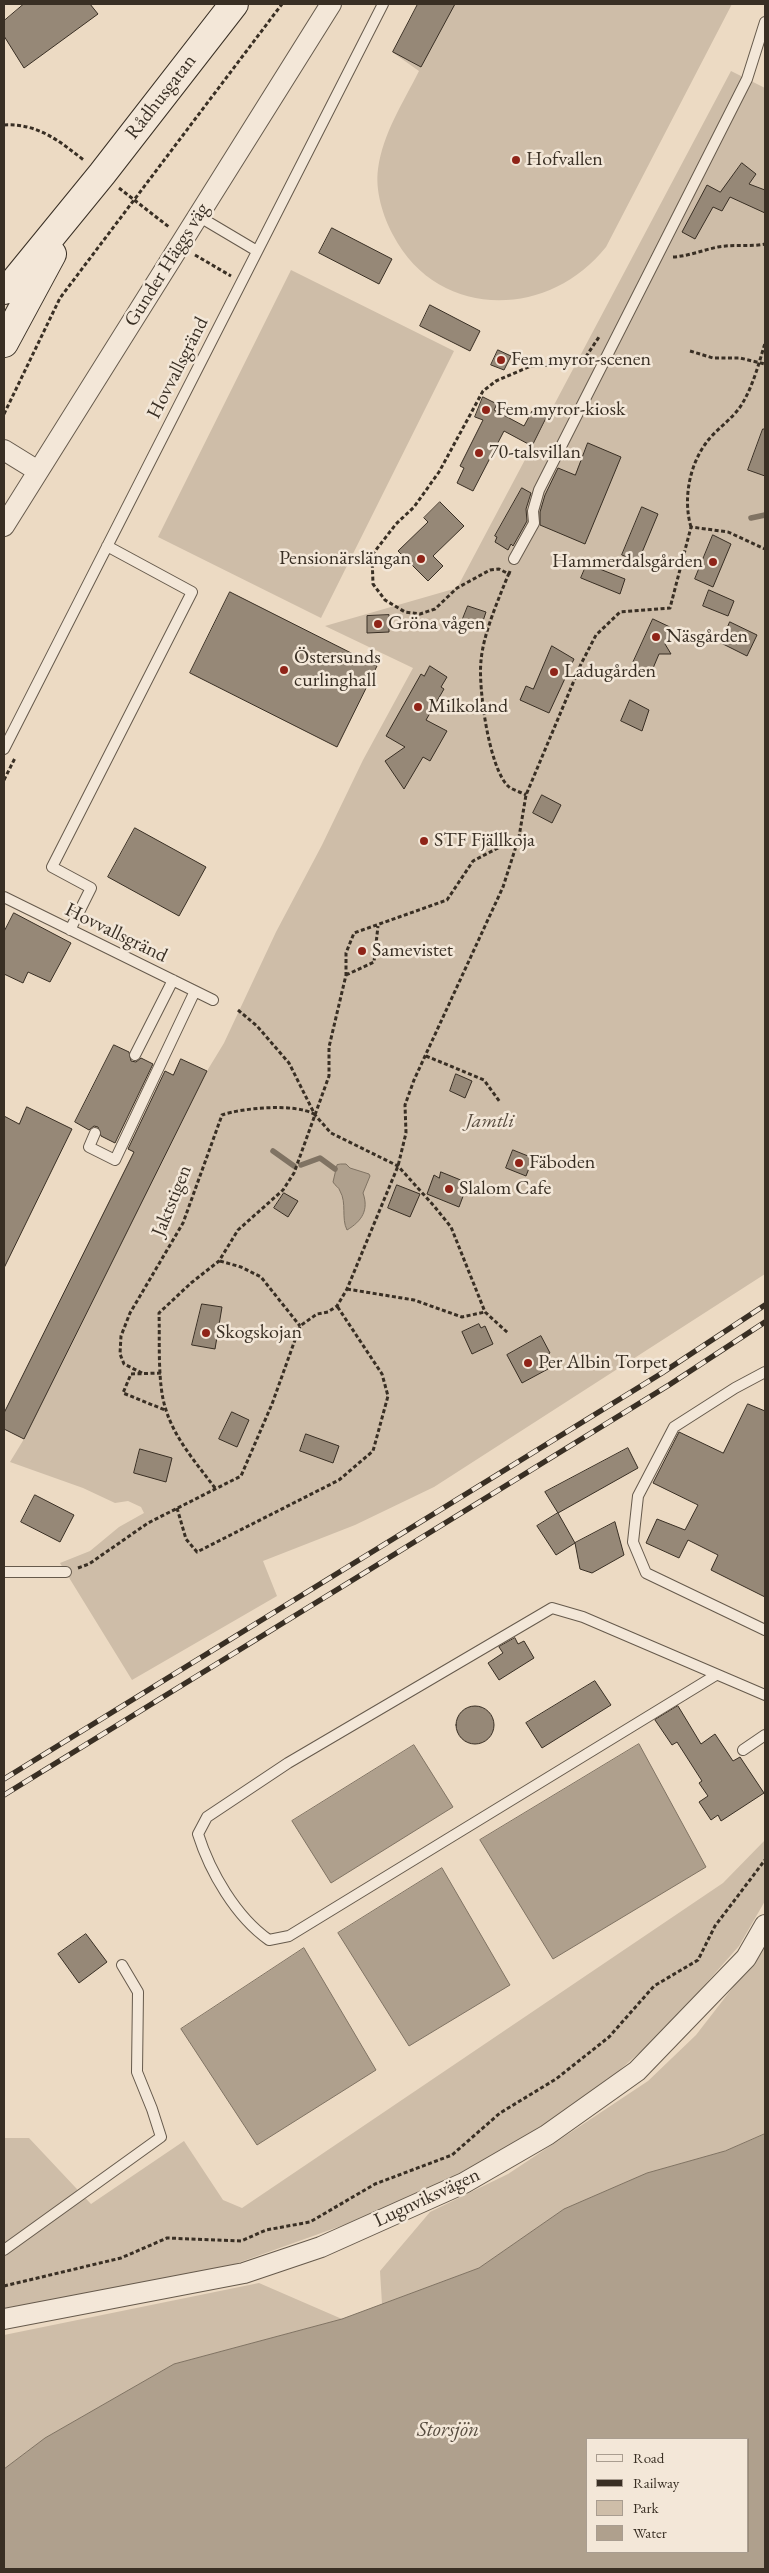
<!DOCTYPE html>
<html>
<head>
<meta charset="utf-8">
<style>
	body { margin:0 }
	#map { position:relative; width:769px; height:2573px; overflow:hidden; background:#ecdac3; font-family:"EB Garamond",serif }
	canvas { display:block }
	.frame { position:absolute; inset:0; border:5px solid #392f24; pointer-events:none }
	.legend { position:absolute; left:586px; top:2438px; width:162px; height:115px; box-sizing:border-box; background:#f3e7d8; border:1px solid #a99d90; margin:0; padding:6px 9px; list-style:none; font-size:15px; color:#392f24 }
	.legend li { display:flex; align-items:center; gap:10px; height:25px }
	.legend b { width:25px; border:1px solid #a99d90 }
</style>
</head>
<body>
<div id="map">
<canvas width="769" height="2573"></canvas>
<div class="frame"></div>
<ul class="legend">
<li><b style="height:6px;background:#f3e7d8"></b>Road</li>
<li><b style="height:6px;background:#392f24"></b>Railway</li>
<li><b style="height:14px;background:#cebda8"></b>Park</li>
<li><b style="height:14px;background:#afa08d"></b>Water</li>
</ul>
</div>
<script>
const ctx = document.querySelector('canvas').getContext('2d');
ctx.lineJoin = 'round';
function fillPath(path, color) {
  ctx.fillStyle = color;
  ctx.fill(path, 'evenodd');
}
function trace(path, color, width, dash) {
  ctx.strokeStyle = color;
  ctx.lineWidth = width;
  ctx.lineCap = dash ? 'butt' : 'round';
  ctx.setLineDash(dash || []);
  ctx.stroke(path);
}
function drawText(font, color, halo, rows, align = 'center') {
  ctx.font = font + ' "EB Garamond",serif';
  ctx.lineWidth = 5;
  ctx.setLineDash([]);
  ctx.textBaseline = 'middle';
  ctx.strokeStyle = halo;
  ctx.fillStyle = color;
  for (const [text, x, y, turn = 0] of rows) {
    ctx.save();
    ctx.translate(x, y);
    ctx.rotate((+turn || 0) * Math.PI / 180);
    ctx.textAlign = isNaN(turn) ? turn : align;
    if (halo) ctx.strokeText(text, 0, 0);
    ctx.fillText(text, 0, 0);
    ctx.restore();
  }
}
fillPath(new Path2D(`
	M418 4H732L606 247C549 319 438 321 393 235 383 216 375 191 378 169 383 133 403 103 419 71L392 52Z
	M731 71 765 88V1274L434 1487 355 1525 263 1561 277 1596 132 1680 60 1563 90 1551 119 1527 144 1513 141 1507 128 1501 115 1503 83 1488 10 1462 24 1439 207 1071 224 1043 276 932 322 845 363 760 413 668 325 626 457 588Z
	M291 270 454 351 321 618 158 537Z
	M765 1840V1901L739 1946 664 2031 590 2096 480 2164 366 2217 235 2264 93 2293 4 2308V2138H29L91 2204 184 2141 223 2200 242 2208 723 1883Z
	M765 1946V2134L725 2151 647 2173 564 2209 479 2268 382 2304 380 2271 430 2212 508 2174 648 2081 696 2035Z
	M259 2283 342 2319 174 2364 45 2438 4 2469V2335Z`), '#cebda8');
const water = new Path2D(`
	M341 1164H346L350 1168 369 1174 370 1176 363 1193C369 1210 362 1221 347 1230 341 1218 347 1203 340 1191 339 1187 335 1186 333 1182L337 1165Z
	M639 1744 706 1867 553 1959 480 1840Z
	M414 1745 453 1807 331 1883 292 1821Z
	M442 1868 510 1985 409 2046 338 1933Z
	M304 1948 376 2070 257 2145 181 2029Z
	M765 2134V2569H4V2469L45 2438 174 2364 342 2319 479 2268 564 2209 647 2173 725 2151ZM748 2439V2552H588V2439Z`);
fillPath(water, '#afa08d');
trace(water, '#807363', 1);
trace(new Path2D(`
	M751 518 765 515
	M273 1151 294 1166
	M301 1165 320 1158 335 1169`), '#807363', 5.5);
const building = new Path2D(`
	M24 4H90L98 14 24 68 4 36V21Z
	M418 4H455L421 67 393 52Z
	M742 163 756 174 749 184 765 190V213L730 197 722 211 713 207 695 239 682 232 707 185 720 192Z
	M332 228 392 259 379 284 319 253Z
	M430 305 480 331 470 351 420 326Z
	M498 350 511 356 504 370 491 365Z
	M483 397 497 404 494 410 524 426 532 411 546 418 532 446 504 431 473 491 457 483 464 468 460 466 483 420 475 417Z
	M763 429H765V476L748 470Z
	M588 443 621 457 585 544 540 525V512L545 495 558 468 575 475Z
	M522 488 531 493 526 509 527 521 513 546 511 544 508 550 495 542 497 537 495 536Z
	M440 502 464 526 433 556 443 566 428 581 398 551 428 522 424 518Z
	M642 507 658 514 638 562 622 555Z
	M713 535 731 544 713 587 695 579Z
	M587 564 625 579 620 594 581 578Z
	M709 590 734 601 728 616 703 606Z
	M230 592 377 666 337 747 190 673Z
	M468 606 486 612 481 627 462 621Z
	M389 615V632L367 633V616Z
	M653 619 672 628 665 644 671 654H659L651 673 632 665Z
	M730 622 757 635 747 656 721 643Z
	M552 646 574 659 549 713 520 700 526 686 533 689Z
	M430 666 447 677 441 687 444 689 426 720 447 731 430 761 423 757 404 789 385 761 405 747 386 736 421 674 424 676Z
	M630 700 649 710 642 731 621 721Z
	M542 795 561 805 552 823 533 813Z
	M135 828 206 867 179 916 108 877Z
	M14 913 71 943 50 982 28 972 23 983 4 974V932Z
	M114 1045 129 1052 131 1061 136 1062 141 1058 153 1064 115 1143 101 1136 98 1127 94 1126 89 1130 75 1122Z
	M181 1059 207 1071 24 1439 4 1429V1413L134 1152 128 1149 165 1071 173 1075Z
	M456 1074 472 1081 465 1098 450 1091Z
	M27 1107 72 1129 4 1268V1116L19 1124Z
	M513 1150 533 1158 526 1176 506 1168Z
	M441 1172 468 1183 459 1207 427 1194 434 1175 439 1178Z
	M397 1185 420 1194 410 1217 388 1208Z
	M284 1193 298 1201 288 1217 274 1208Z
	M202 1304 222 1307 215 1349 192 1345Z
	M479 1324 481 1328 485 1326 493 1344 472 1354 462 1332Z
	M541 1336 550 1353 542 1358 548 1369 522 1383 507 1355Z
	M748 1404 765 1411V1597L711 1570 718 1555 688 1540 679 1558 646 1543 657 1519 685 1530 698 1505 653 1483 679 1432 723 1453Z
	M232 1412 249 1420 237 1447 219 1439Z
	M306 1434 339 1446 333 1463 300 1451Z
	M628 1448 638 1468 558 1513 545 1492Z
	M140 1449 172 1458 166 1482 134 1473Z
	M35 1495 74 1515 60 1542 21 1522Z
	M558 1513 575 1543 556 1555 537 1526Z
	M615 1522 624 1555 592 1573 580 1569 575 1543Z
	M515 1638 518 1644 524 1641 534 1658 499 1680 488 1663 503 1653 499 1647Z
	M595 1681 611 1705 542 1748 526 1723Z
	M678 1706 701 1744 715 1734 733 1761 740 1757 764 1793 721 1821 718 1815 711 1820 699 1802 708 1796 699 1783 702 1781 677 1742 672 1745 655 1720Z
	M456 1725a19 19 0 1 1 38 0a19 19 0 1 1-38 0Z
	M86 1934 107 1962 79 1983 58 1954Z`);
fillPath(building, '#968877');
trace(building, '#392f24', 1);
const lane = new Path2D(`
	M198 216 257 251
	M514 559 534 523 533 511 539 490 747 79 765 22
	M4 749 383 4
	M4 897 213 1000
	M70 930 91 888 52 867 192 592 107 546
	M135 1055 173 980
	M95 1133 89 1147 115 1160 195 991
	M765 1372 735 1388 674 1427 638 1496 633 1542 646 1573 765 1630
	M4 1572H66
	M716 1675 289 1936 269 1940C236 1917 210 1872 198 1834L207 1817 288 1763 552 1608 583 1617 765 1695
	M743 1750 765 1735
	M4 2250 161 2137 152 2109 137 2072 138 1992 122 1965`);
const street = new Path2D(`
	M4 450 38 471
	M4 526 331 4
	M4 2319 244 2273 321 2247 464 2183 547 2135 637 2071 746 1958 765 1925`);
const secondary = new Path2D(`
	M4 290 9 288 102 174 234 4
	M4 343 52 254`);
trace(lane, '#665a4c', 12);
trace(street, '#665a4c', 22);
trace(secondary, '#392f24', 30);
trace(new Path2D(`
	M4 125C38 123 59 141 85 161
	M119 188 169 227
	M195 255 231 276
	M673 257C689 256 703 250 718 247 734 244 750 247 765 244
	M690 351 713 358H740L765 364
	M4 414 60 298 282 4
	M691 527C683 500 689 466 706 443 716 429 733 419 742 404 753 386 759 363 765 343
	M510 571 509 574 499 569 490 570 457 588 435 609 420 614 405 612 385 600 373 584 372 555 396 524 414 507 439 472 483 391 496 381 531 366 581 364 599 337
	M509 573C499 598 483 634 481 661 478 687 489 768 508 786 512 790 521 792 526 795
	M4 780 15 758
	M346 975 374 962 378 926
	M238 1010 257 1026 289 1063 315 1115 331 1133 398 1166 434 1206 451 1227 485 1312 508 1333
	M426 1056 484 1080 500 1102
	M220 1261 241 1267 261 1277 300 1326
	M347 1289 414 1300 462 1317 485 1312
	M142 1373 124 1364 120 1354 121 1336 130 1313 183 1223 222 1115C242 1108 294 1103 314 1114
	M161 1373 131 1374 123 1393 165 1410
	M215 1488C197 1464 175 1439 166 1410 157 1384 160 1341 159 1313L191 1283 219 1261 238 1230 283 1190 294 1173 329 1076V1047L346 975V953L354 933 447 900 473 861 519 837
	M177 1508 186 1539 197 1552 339 1480 373 1451 388 1396 382 1374 337 1306
	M78 1568 89 1564 148 1523 241 1476 272 1404 300 1326 317 1314 328 1312 337 1306 347 1289 398 1166 406 1133 405 1105 414 1080 503 887 519 837 526 795 581 664 596 635 620 612 670 608 691 527 728 532 765 549
	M4 2286 121 2258 167 2238 241 2241 266 2230 310 2222 375 2184 452 2155 500 2113 556 2079 609 2037 654 1986 698 1960 715 1926 765 1860`), '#392f24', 3, [4, 2.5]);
trace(lane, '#f3e7d8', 10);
trace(street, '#f3e7d8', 20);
trace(secondary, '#f3e7d8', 28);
const rail = new Path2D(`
	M4 1779 662 1373 765 1305
	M4 1795 669 1385 765 1322`);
trace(rail, '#392f24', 5.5);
trace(rail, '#f3e7d8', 4, [11]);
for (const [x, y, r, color] of [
	[516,160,5,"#8f2418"],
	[501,360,5,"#8f2418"],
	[486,410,5,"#8f2418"],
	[479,453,5,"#8f2418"],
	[421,559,5,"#8f2418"],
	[713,562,5,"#8f2418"],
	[378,624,5,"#8f2418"],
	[656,637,5,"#8f2418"],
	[284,670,5,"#8f2418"],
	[554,672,5,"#8f2418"],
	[418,707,5,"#8f2418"],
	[424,841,5,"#8f2418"],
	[362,951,5,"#8f2418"],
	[519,1163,5,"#8f2418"],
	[449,1189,5,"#8f2418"],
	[206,1333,5,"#8f2418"],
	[528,1363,5,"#8f2418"]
]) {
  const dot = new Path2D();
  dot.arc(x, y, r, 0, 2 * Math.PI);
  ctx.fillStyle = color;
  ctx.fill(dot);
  trace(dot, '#f3e7d8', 2);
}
drawText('20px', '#392f24', '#f3e7d8', [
	["Rådhusgatan",161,97,-52],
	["Gunder Häggs väg",167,265,-58],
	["Hovvallsgränd",178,368,-63],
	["Hovvallsgränd",116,933,26],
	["Jaktstigen",172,1201,-68],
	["Lugnviksvägen",427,2198,-25]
]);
drawText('20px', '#392f24', '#f3e7d8', [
	["Hofvallen",526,160],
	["Fem myror-scenen",511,360],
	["Fem myror-kiosk",496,410],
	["70-talsvillan",489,453],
	["Pensionärslängan",411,559,"right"],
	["Hammerdalsgården",703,562,"right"],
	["Gröna vågen",388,624],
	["Näsgården",666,637],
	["Östersunds",294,658],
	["curlinghall",294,681],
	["Ladugården",564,672],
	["Milkoland",428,707],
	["STF Fjällkoja",434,841],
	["Samevistet",372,951],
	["Fäboden",529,1163],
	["Slalom Cafe",459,1189],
	["Skogskojan",216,1333],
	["Per Albin Torpet",538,1363]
], 'left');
drawText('italic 20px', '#574b3e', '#f3e7d8', [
	["Jamtli",490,1122]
]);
drawText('italic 21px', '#564b3e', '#f3e7d8', [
	["Storsjön",448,2430]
]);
</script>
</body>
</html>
